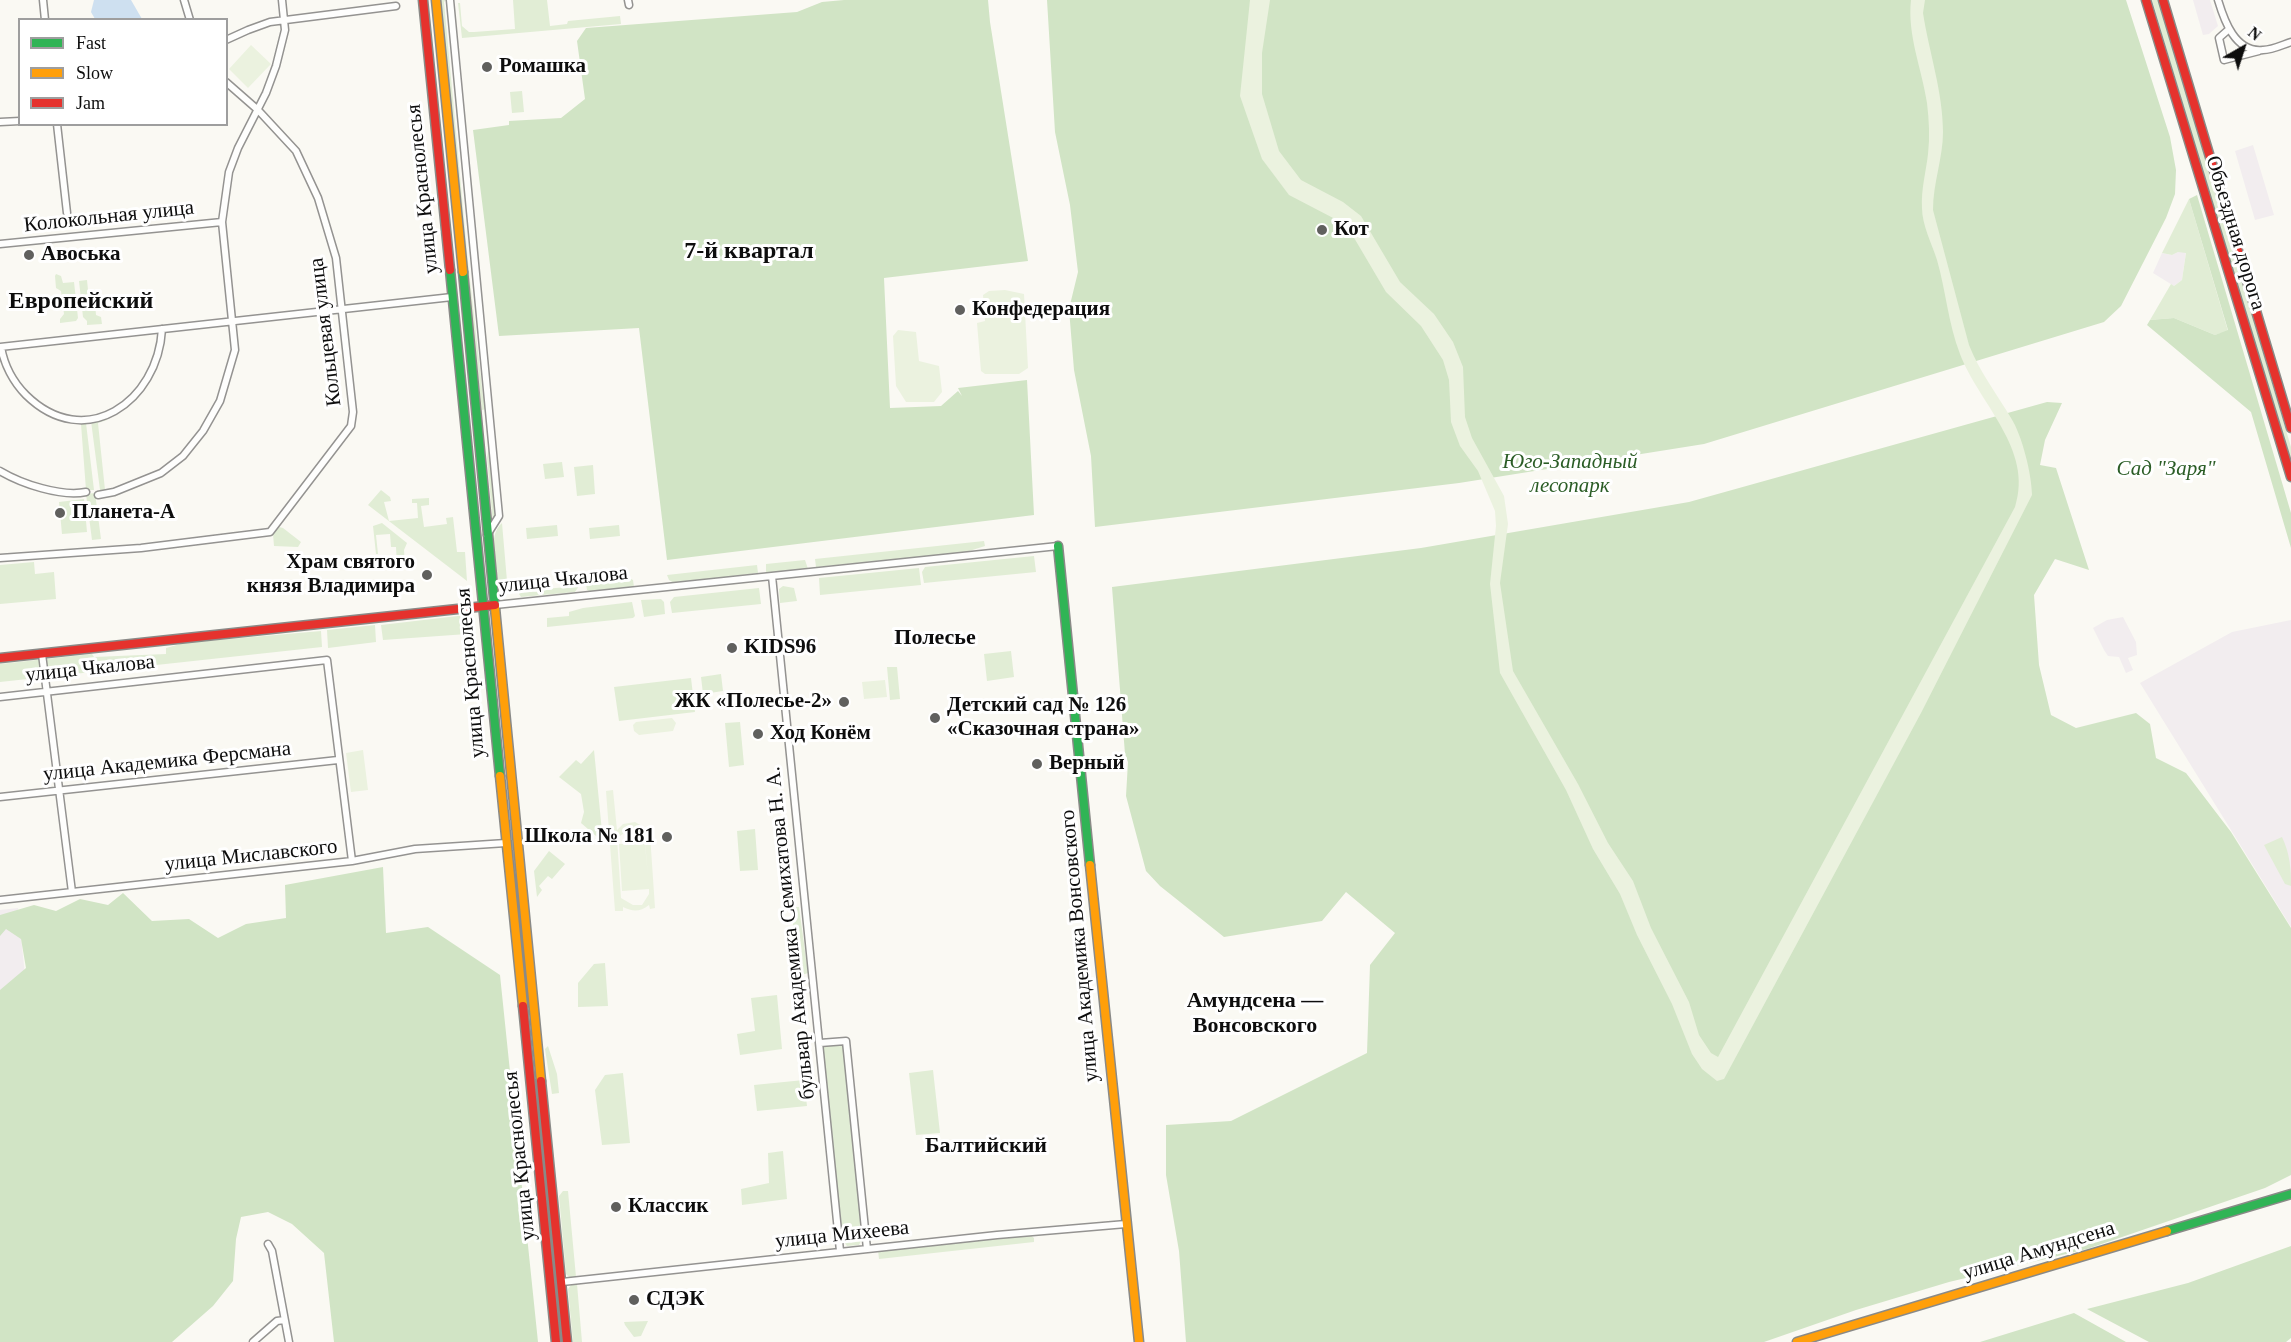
<!DOCTYPE html>
<html>
<head>
<meta charset="utf-8">
<style>
	body { margin:0 }
	#map { position:relative; width:2291px; height:1342px; overflow:hidden; background:#faf9f3; font-family:Georgia,serif }
	canvas { display:block }
	.legend { position:absolute; left:18px; top:18px; width:210px; height:108px; box-sizing:border-box; background:#fff; border:2px solid #9e9e9e; margin:0; padding:8px 10px; list-style:none; font-size:18px; color:#0d0d0d }
	.legend li { display:flex; align-items:center; gap:12px; height:30px }
	.legend b { width:30px; border:2px solid #9e9e9e }
	.north { position:absolute; left:2213px; top:18px; width:60px; height:60px; -webkit-text-stroke:4px #fff; paint-order:stroke; rotate:39deg; font-size:16px; font-weight:700; line-height:24px; text-align:center; color:#0d0d0d }
	.north::after { content:''; display:block; margin:auto; width:21px; height:27px; background:#0d0d0d; clip-path:polygon(50% 0,100% 100%,50% 72%,0 100%) }
</style>
</head>
<body>
<div id="map">
<canvas width="2291" height="1342"></canvas>
<ul class="legend">
<li><b style="height:8px;background:#30b455"></b>Fast</li>
<li><b style="height:8px;background:#ff9f0a"></b>Slow</li>
<li><b style="height:8px;background:#e5322d"></b>Jam</li>
</ul>
<div class="north">N</div>
</div>
<script>
const ctx = document.querySelector('canvas').getContext('2d');
ctx.lineJoin = 'round';
function fillPath(path, color) {
  ctx.fillStyle = color;
  ctx.fill(path, 'evenodd');
}
function trace(path, color, width, dash) {
  ctx.strokeStyle = color;
  ctx.lineWidth = width;
  ctx.lineCap = dash ? 'butt' : 'round';
  ctx.setLineDash(dash || []);
  ctx.stroke(path);
}
function drawText(font, color, halo, rows, align = 'center') {
  ctx.font = font + ' Georgia,serif';
  ctx.lineWidth = 6;
  ctx.setLineDash([]);
  ctx.textBaseline = 'middle';
  ctx.strokeStyle = halo;
  ctx.fillStyle = color;
  for (const [text, x, y, turn = 0] of rows) {
    ctx.save();
    ctx.translate(x, y);
    ctx.rotate((+turn || 0) * Math.PI / 180);
    ctx.textAlign = isNaN(turn) ? turn : align;
    if (halo) ctx.strokeText(text, 0, 0);
    ctx.fillText(text, 0, 0);
    ctx.restore();
  }
}
fillPath(new Path2D(`
	M2193 0H2210L2218 26 2209 34 2203 35Z
	M2253 145 2274 215 2255 220 2235 151Z
	M2178 252H2186L2182 280 2174 286 2153 273 2162 253 2172 255Z
	M2123 617 2136 642 2137 655 2128 658 2133 670 2126 673 2119 657 2108 656 2104 650 2093 628 2107 620Z
	M2291 620V927L2140 683 2232 632Z
	M18 908 29 1013 0 1016V910Z`), '#f2edef');
fillPath(new Path2D(`
	M441 0H446L444 2 468 262 483 396 486 399 487 409 482 410 465 262Z
	M513 0H547L550 26 567 24 568 21 620 16 621 24 462 38 458 3H460L462 26 469 32H474L515 29Z
	M2152 0H2159L2291 447V469Z
	M522 91 524 112 512 113 510 92Z
	M2189 199 2228 331 2215 335 2174 318 2150 320 2171 284 2174 286 2182 280 2186 253 2178 252 2172 255 2162 253Z
	M56 274 61 276 63 283 74 282 78 318 76 321 60 323V319L64 314 61 291 56 288 55 276Z
	M87 280 88 290H94L96 315 101 317 102 324 87 325V321L83 317 79 281Z
	M106 417 107 420 98 423 105 490H100L91 421Z
	M86 423 94 490H86L81 424Z
	M489 445H491L498 514 493 524 487 458Z
	M562 462 564 477 545 479 543 464Z
	M593 465 595 494 577 496 574 467Z
	M381 490 390 497 391 501 384 502 389 521 418 518 417 503H412V499L429 498V505L421 506 424 527 447 524 446 518 453 517 457 552H465L467 581 368 505Z
	M95 493 101 539 92 540 86 494Z
	M84 499 87 532 62 534 59 502Z
	M382 523 407 543 404 550 405 565 397 566 396 547H391L390 534 376 535 378 554H376L373 526Z
	M502 523 507 581H498C496 563 487 536 502 523Z
	M557 525 558 536 527 539 526 528Z
	M619 525 620 536 590 539 589 528Z
	M279 527 283 528 301 542 298 547 274 546 273 534Z
	M984 541 985 546 966 552 816 567 815 559Z
	M1034 556 1036 572 924 583 922 572 925 567Z
	M805 560 808 569 766 573V564Z
	M34 562 35 574 54 572 56 599 0 604V565Z
	M757 565 758 573 674 583 669 580 667 575Z
	M919 568 921 585 820 595 819 578Z
	M631 579 633 580 634 587 591 592 587 590 586 584Z
	M579 586 575 592 521 597 519 594 521 591Z
	M783 586 794 588 797 601 780 603 779 589Z
	M759 588 761 604 672 613 670 602 674 597Z
	M661 599 664 602 665 614 644 617 641 600Z
	M632 602 635 616 633 618 547 627V618L569 616V612L583 608Z
	M466 615 467 634 383 640 381 625Z
	M375 625 376 642 328 648 327 630Z
	M321 631 322 647 0 682V664L92 654 94 657 166 654V648L184 643Z
	M1011 651 1014 677 987 681 984 654Z
	M887 667H897L900 699 890 700Z
	M721 674 723 691 703 694 701 677Z
	M691 678 695 712 619 721 614 687Z
	M740 722 744 765 729 767 725 723Z
	M594 750 603 842 581 823 584 812 581 794 559 777 576 760 581 764Z
	M755 829 758 870 740 871 737 831Z
	M2282 837C2290 854 2291 868 2291 886L2285 884 2264 845Z
	M549 851 565 864 552 879 548 876 539 886 542 890 537 897 534 871Z
	M791 907H799L808 973 799 976Z
	M605 963 608 1006 578 1007V983L594 964Z
	M777 995 782 1049 740 1055 737 1034 755 1031 751 998Z
	M839 1043 843 1046 862 1239 859 1245 847 1246 842 1239 823 1062 824 1045Z
	M548 1046 557 1074 559 1093 552 1094 545 1049Z
	M933 1070 940 1133 916 1135 909 1073Z
	M623 1073 630 1143 602 1145 595 1090 605 1075Z
	M804 1080 807 1106 757 1111 754 1085Z
	M783 1151 787 1199 742 1205 741 1189 769 1183 768 1153Z
	M563 1191H568L576 1277 570 1278 566 1274 559 1196Z
	M1029 1234 1034 1238V1242L879 1259 878 1250Z
	M577 1284 582 1342H573L568 1289 571 1285Z
	M648 1321 641 1336 634 1337 625 1325 624 1322Z`), '#e1edd5');
fillPath(new Path2D(`
	M844 0H988L990 22 1028 261 884 278 890 408 941 406 958 391 962 396 958 388 1027 380 1034 515 667 560 639 328 499 336 473 130 509 125V121L561 118 585 99 577 41 586 28 797 12 822 2Z
	M1047 0H2126L2170 137 2176 170 2175 194 2166 218 2121 306 2104 322 1704 444 1459 483 1095 527 1091 456 1074 370 1069 309 1078 272 1070 205 1055 132Z
	M2197 195 2291 513V548L2251 412 2147 325 2150 320 2174 318 2215 335 2228 330 2189 199Z
	M2047 402 2062 403 2045 440 2040 465 2056 468 2089 570 2055 559 2034 595 2039 665 2051 715 2076 728 2136 713 2150 724 2156 758 2186 773 2231 832 2291 928V1175L2265 1188 2087 1249 1949 1282 1856 1310 1764 1342H1186L1179 1251 1166 1175V1125L1231 1121 1367 1053 1370 965 1395 933 1346 892 1322 921 1224 937 1160 886 1146 871 1126 796 1128 762 1125 754 1112 587 1421 548 1689 502Z
	M383 867 386 933 428 927 500 975 538 1342H334L324 1253 292 1224 268 1212 241 1217 236 1239 233 1281 213 1306 172 1342H0V990L26 968 21 939 6 929 0 936V915L34 905 56 911 80 899 108 905 123 893 152 921 189 919 218 938 246 924 286 918 285 885Z
	M2291 1246V1338L2286 1342H2149L2087 1309 2188 1283Z
	M2074 1313 2126 1342H1980Z`), '#d1e4c5');
fillPath(new Path2D(`
	M1250 0H1270L1262 53V94L1279 151 1301 180 1343 202 1361 216 1400 282 1434 314 1453 342 1463 367 1465 417 1472 438 1504 496 1508 524 1500 583 1513 671 1578 784 1608 843 1633 881 1651 928 1689 1002 1699 1035 1711 1053 1718 1057 2015 507C2034 449 1979 404 1960 354 1948 323 1946 291 1937 260 1932 244 1922 225 1922 208 1921 189 1926 172 1928 154 1930 137 1929 120 1927 103 1922 69 1907 35 1911 0H1925L1923 13C1929 52 1943 92 1943 132 1943 158 1933 183 1933 210L1969 345C1979 371 1997 394 2011 418 2022 435 2032 475 2032 495L1921 713 1724 1079 1717 1081 1702 1069 1692 1054 1672 1004 1637 935 1620 894 1593 849 1566 790 1500 673 1490 584 1496 526 1495 511 1478 471 1460 446 1451 422 1449 380 1443 360 1421 326 1386 292 1350 231 1337 220 1289 195 1262 159 1240 96Z
	M251 45 271 64 248 88 229 69Z
	M1005 290 1024 294 1028 368 1019 374H985L981 371 977 323 985 321 983 295 989 291Z
	M898 330 916 332 919 361 939 366 942 392 934 402H906L896 386 893 336Z
	M885 680 887 697 864 699 862 682Z
	M672 718 676 723 673 731 639 735 634 731 633 725 636 722Z
	M363 750 368 790 351 792 346 753Z
	M613 790 617 830 623 824 635 822 647 829 650 834 655 908 650 909 649 905C640 912 633 912 623 907V911H615L606 791ZM630 829 644 833 648 877 645 842 619 844 622 891 649 889V894L642 905H633L621 898 617 838Z`), '#ebf2df');
fillPath(new Path2D(`
	M94 0H131L142 19H95L91 12Z`), '#cee0f0');
const street = new Path2D(`
	M43 0 45 20
	M184 0 190 20
	M450 0 499 516 487 535
	M628 0 629 5
	M2218 0C2224 20 2235 53 2263 50 2272 50 2282 45 2291 42
	M2228 30 2219 38 2224 60 2259 51
	M226 40 248 30 270 22 396 6
	M0 122 20 121
	M57 124 67 213
	M0 244 222 222
	M0 347 452 297
	M1 347C4 364 13 382 26 395 85 453 158 402 162 329
	M0 471C22 484 61 497 86 492
	M98 495 114 492 161 473 183 456 203 431 220 401 235 350 222 222 229 172 238 148 266 93 276 66 285 30 282 0
	M0 558 141 548 270 532 351 426 353 412 336 258 318 198 296 151 258 110 226 82
	M772 576 840 1251
	M495 605 1058 546
	M42 654 72 892
	M0 697 327 660 352 861
	M0 797 338 760
	M0 900 352 861 415 849 506 843
	M820 1043 846 1041 867 1249
	M268 1244 272 1251 289 1342
	M562 1282 997 1235 1126 1224
	M253 1342 277 1321 284 1320`);
const fast = new Path2D(`
	M450 270 500 776
	M463 272 495 608
	M1058 546 1090 865
	M2167 1231 2291 1194`);
const slow = new Path2D(`
	M436 0 463 272
	M495 608 541 1081
	M500 776 523 1006
	M1090 865 1139 1342
	M1797 1342 2167 1231`);
const jam = new Path2D(`
	M423 0 450 270
	M2146 0 2291 477
	M2163 0 2291 428
	M0 658 495 605
	M523 1006 556 1342
	M541 1081 567 1342`);
trace(street, '#949391', 9);
trace(fast, '#8a8a87', 11);
trace(slow, '#8a8a87', 11);
trace(jam, '#8a8a87', 11);
trace(street, '#fefefd', 6);
trace(fast, '#30b455', 8);
trace(slow, '#ff9f0a', 8);
trace(jam, '#e5322d', 8);
for (const [x, y, r, color] of [
	[487,67,6,"#60605e"],
	[1322,230,6,"#60605e"],
	[29,255,6,"#60605e"],
	[960,310,6,"#60605e"],
	[60,513,6,"#60605e"],
	[427,575,6,"#60605e"],
	[732,648,6,"#60605e"],
	[844,702,6,"#60605e"],
	[935,718,6,"#60605e"],
	[758,734,6,"#60605e"],
	[1037,764,6,"#60605e"],
	[667,837,6,"#60605e"],
	[616,1207,6,"#60605e"],
	[634,1300,6,"#60605e"]
]) {
  const dot = new Path2D();
  dot.arc(x, y, r, 0, 2 * Math.PI);
  ctx.fillStyle = color;
  ctx.fill(dot);
  trace(dot, '#fff', 2);
}
drawText('bold 21px', '#0d0d0d', '#fff', [
	["Ромашка",499,67],
	["Кот",1334,230],
	["Авоська",41,255],
	["Конфедерация",972,310],
	["Планета-А",72,513],
	["Храм святого",415,563,"right"],
	["князя Владимира",415,587,"right"],
	["KIDS96",744,648],
	["ЖК «Полесье-2»",832,702,"right"],
	["Детский сад № 126",947,706],
	["«Сказочная страна»",947,730],
	["Ход Конём",770,734],
	["Верный",1049,764],
	["Школа № 181",655,837,"right"],
	["Классик",628,1207],
	["СДЭК",646,1300]
], 'left');
drawText('21px', '#0d0d0d', '#fff', [
	["улица Краснолесья",423,189,-96],
	["Колокольная улица",109,217,-6],
	["Объездная дорога",2235,233,73],
	["Кольцевая улица",326,332,-97],
	["улица Чкалова",563,580,-6],
	["улица Чкалова",90,669,-6],
	["улица Краснолесья",471,673,-95],
	["улица Академика Ферсмана",167,762,-6],
	["улица Миславского",251,856,-6],
	["бульвар Академика Семихатова Н. А.",791,933,-96],
	["улица Академика Вонсовского",1080,946,-95],
	["улица Краснолесья",520,1156,-96],
	["улица Михеева",842,1235,-6],
	["улица Амундсена",2039,1251,-17]
]);
drawText('italic 21px', '#2b5d26', '#fff', [
	["Юго-Западный",1570,462],
	["лесопарк",1570,486],
	["Сад \"Заря\"",2166,469]
]);
drawText('bold 22px', '#0d0d0d', '#fff', [
	["Полесье",935,638],
	["Амундсена —",1255,1001],
	["Вонсовского",1255,1026],
	["Балтийский",986,1146]
]);
drawText('bold 24px', '#0d0d0d', '#fff', [
	["7-й квартал",749,252],
	["Европейский",81,302]
]);
</script>
</body>
</html>
